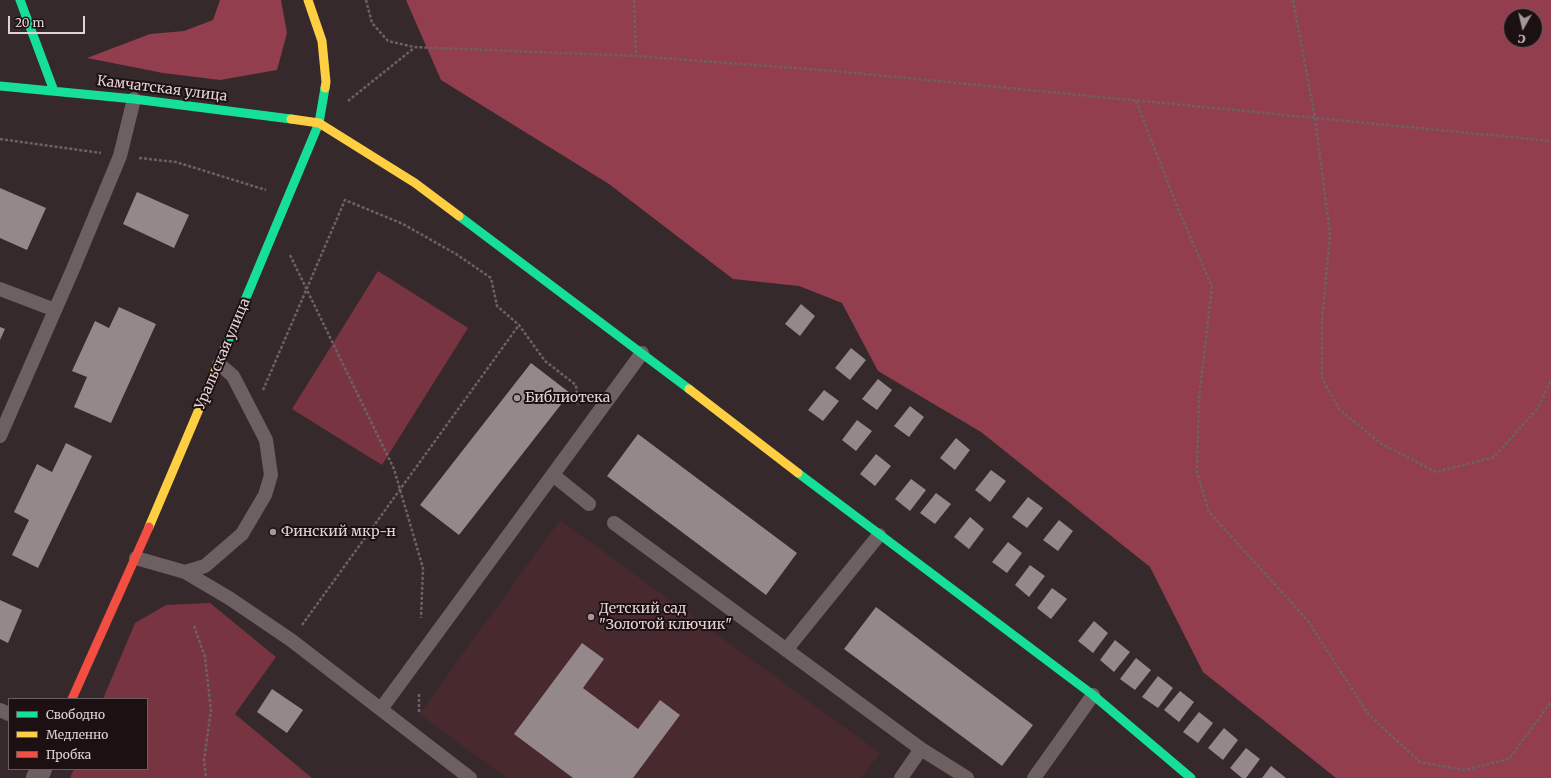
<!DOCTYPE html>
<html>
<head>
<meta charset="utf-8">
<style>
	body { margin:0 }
	#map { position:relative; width:1551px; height:778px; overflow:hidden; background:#36292b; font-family:Merriweather,serif }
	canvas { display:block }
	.legend { position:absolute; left:8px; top:698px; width:140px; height:72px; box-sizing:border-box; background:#1c1012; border:1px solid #6c5e60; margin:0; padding:5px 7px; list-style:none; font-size:12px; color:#e3d2d4 }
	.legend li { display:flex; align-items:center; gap:8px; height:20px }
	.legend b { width:20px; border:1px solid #6c5e60 }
	.north { position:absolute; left:1503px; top:8px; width:40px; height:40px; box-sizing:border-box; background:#1c1012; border:1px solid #6c5e60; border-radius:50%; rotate:188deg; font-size:11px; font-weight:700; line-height:16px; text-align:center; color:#e3d2d4 }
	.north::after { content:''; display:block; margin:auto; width:14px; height:18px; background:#a69799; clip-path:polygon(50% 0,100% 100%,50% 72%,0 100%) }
	.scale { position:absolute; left:8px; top:16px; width:77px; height:18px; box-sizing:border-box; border:2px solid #e3d2d4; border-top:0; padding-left:5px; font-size:12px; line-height:14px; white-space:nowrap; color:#e3d2d4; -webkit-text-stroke:3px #1c1012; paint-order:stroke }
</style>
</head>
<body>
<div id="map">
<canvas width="1551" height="778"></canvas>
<ul class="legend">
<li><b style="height:5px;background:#16e098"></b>Свободно</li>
<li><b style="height:5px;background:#ffcf43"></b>Медленно</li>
<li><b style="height:5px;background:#f24e42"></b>Пробка</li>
</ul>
<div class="north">С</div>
<div class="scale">20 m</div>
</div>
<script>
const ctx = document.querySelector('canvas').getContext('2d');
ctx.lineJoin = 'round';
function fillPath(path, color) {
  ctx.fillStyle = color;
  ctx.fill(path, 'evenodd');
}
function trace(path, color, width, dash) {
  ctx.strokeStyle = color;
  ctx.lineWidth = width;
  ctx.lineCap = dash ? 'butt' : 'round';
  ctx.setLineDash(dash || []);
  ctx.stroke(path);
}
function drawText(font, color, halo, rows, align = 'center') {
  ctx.font = font + ' Merriweather,serif';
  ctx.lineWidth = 4;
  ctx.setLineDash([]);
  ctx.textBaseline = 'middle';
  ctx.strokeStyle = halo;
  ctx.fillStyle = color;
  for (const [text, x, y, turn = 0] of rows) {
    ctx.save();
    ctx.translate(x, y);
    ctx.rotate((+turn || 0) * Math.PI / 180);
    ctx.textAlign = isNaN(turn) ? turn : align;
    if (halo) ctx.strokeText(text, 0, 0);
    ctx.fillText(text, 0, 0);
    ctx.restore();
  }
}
fillPath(new Path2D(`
	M560 520 880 753 861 778H507L419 714Z`), '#47292e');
fillPath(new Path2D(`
	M378 271 468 328 382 465 292 409Z
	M210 603 276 657 235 714 312 778H70L74 769H147V699H103L135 623 166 605Z`), '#793441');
fillPath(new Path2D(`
	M220 0H281L287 33 277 70 220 80 163 73 87 58 150 34 184 31 213 20Z
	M406 0H1551V778H1336L1203 672 1150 567 981 432 878 371 842 303 799 286 733 279 609 184 441 80ZM1511 16H1535V40H1511Z`), '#923e4e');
fillPath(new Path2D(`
	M0 188 46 208 27 250 0 238Z
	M137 192 189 215 174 248 123 224Z
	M801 304 815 316 800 336 785 324Z
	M119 307 156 324 111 423 74 407 87 377 72 371 95 321 109 328Z
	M0 327 5 329 0 340Z
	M851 348 866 360 850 380 835 368Z
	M531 363 570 393 459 535 420 505Z
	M878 379 892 390 877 410 862 399Z
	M824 390 839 401 823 421 808 410Z
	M910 406 924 417 909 437 894 426Z
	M857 420 872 431 856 451 842 440Z
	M638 434 797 553 766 595 607 476Z
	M956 438 970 450 955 470 940 458Z
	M66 443 92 456 38 568 12 555 29 520 14 512 37 464 52 472Z
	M876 454 891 466 875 486 860 474Z
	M991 470 1006 481 990 502 975 490Z
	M911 479 926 490 910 511 895 499Z
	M936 493 951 504 935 524 920 513Z
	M1028 497 1043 508 1027 528 1012 517Z
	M970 517 984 529 969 549 954 537Z
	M1059 520 1073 531 1058 551 1043 540Z
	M1008 542 1022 553 1007 573 992 562Z
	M1030 565 1045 576 1029 597 1015 585Z
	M1052 588 1067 599 1051 619 1037 608Z
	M0 600 22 610 8 643 0 639Z
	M876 607 1033 725 1002 766 844 649Z
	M1094 621 1108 633 1093 653 1078 641Z
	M1115 640 1130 652 1114 672 1100 660Z
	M582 643 604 659 583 688 638 729 660 700 680 715 633 778H573L514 734Z
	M1136 658 1151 670 1135 690 1120 679Z
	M1158 676 1173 688 1158 708 1142 697Z
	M272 689 303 710 287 733 257 712Z
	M1180 691 1194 702 1179 722 1164 710Z
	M1199 712 1213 723 1198 743 1183 732Z
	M1224 728 1238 740 1223 760 1208 748Z
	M1246 748 1260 759 1246 778H1242L1230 768Z
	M1271 766 1286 778H1262Z`), '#95888a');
trace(new Path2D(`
	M366 0 372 23 388 41 414 47 636 56 834 71 1551 141
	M634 0 636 56
	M1293 0 1315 118 1330 234 1322 321V378L1339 409 1380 443 1436 472 1494 457 1538 408 1551 380
	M348 101 414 48
	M1136 101 1179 211 1212 287 1199 398 1197 472 1209 512 1308 621 1369 715 1420 762 1464 770 1509 759 1551 702
	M0 139 101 153
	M139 158 176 162 266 190
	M290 255 394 469 423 568 421 618
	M263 390 345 200 403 224 456 254 491 278 497 306 519 325 545 361 576 385 578 406
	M302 625 519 325
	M194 626 205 657 211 710 204 760 206 778
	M419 712V693`), '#6c6263', 2.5, [3, 2]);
trace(new Path2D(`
	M0 289 55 310
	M0 436 73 269 120 156 134 99
	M553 475 589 504
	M614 523 921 749 901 778
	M136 558 185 572 205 566 242 534 265 495 271 475 266 440 233 376 219 364
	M185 572 229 598 291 640 470 778
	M786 650 879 535
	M381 709 642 353
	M0 710 9 714
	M921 749 967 778
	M1034 778 1093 695`), '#6c6061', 14);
trace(new Path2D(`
	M37 778 41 769`), '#6c6061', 22);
trace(new Path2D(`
	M20 0 54 91
	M0 86 134 99 291 119
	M459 216 689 389
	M225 348 319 123 325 88
	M798 473 1093 695 1191 778`), '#16e098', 9);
trace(new Path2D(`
	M308 0 322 41 326 82 325 88
	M291 119 319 123 415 183 459 216
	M689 389 798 473
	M149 527 225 348`), '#ffcf43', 9);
trace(new Path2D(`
	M72 699 149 527`), '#f24e42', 9);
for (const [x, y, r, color] of [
	[517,398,4,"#a69799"],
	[273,532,4,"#a69799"],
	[591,617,4,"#a69799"]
]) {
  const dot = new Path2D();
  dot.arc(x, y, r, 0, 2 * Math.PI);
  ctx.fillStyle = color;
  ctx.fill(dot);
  trace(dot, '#1c1012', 1.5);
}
drawText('14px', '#e3d2d4', '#1c1012', [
	["Камчатская улица",162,89,7],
	["Уральская улица",223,354,-67]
]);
drawText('14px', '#e3d2d4', '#1c1012', [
	["Библиотека",525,398],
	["Финский мкр-н",281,532],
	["Детский сад",599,609],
	["\"Золотой ключик\"",599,625]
], 'left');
</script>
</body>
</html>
